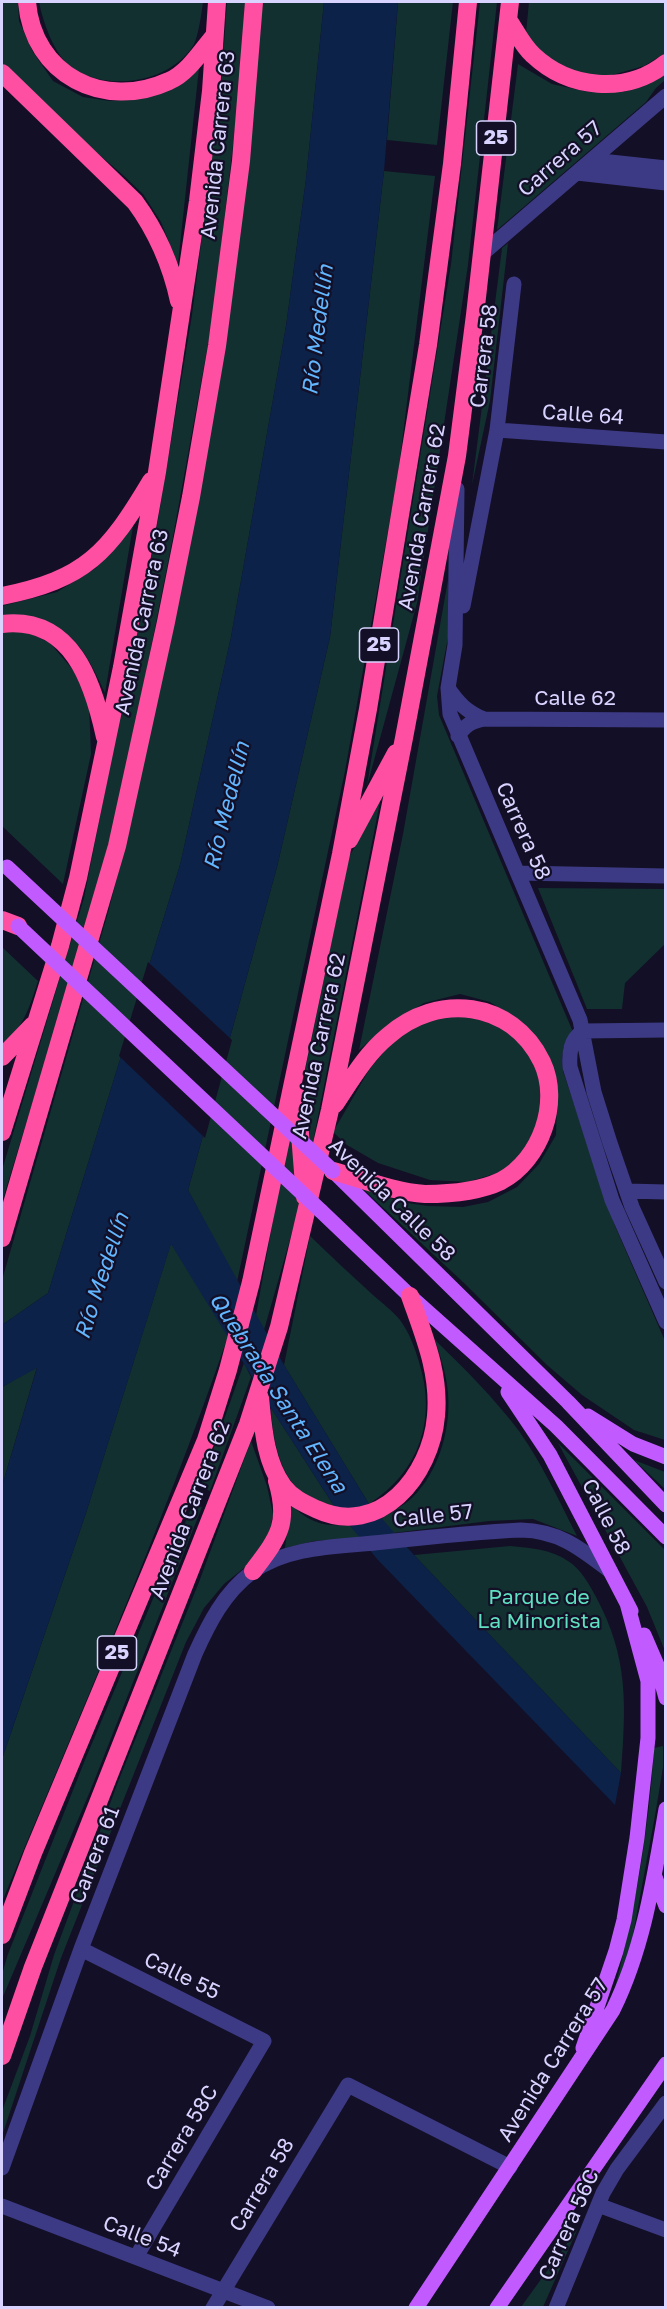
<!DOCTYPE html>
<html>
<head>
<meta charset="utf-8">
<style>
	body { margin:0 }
	#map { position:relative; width:667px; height:2309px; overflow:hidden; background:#130f26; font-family:"Golos Text",sans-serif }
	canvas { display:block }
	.frame { position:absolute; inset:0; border:3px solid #d9d4ff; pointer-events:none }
</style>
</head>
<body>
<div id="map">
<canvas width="667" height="2309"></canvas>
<div class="frame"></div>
</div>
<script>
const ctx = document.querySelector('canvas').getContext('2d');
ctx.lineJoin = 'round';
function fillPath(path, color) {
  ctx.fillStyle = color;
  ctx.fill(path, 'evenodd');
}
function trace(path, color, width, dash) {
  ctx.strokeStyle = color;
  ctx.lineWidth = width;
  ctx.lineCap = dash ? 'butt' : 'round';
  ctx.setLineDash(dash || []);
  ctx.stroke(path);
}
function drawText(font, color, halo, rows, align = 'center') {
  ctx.font = font + ' "Golos Text",sans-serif';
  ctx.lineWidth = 4.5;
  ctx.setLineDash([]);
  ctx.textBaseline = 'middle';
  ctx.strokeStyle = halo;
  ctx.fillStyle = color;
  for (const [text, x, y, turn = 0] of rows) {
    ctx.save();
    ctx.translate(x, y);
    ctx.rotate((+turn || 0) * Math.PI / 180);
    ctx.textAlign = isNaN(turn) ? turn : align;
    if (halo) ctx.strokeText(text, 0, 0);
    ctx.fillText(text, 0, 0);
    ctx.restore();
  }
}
fillPath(new Path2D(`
	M2 2H18L19 21 33 52 53 81 83 97 110 101 142 98 199 68 178 264 161 222 143 194 123 175 58 119 2 63Z
	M39 2H203C202 11 198 39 193 46 170 82 110 92 74 69 55 58 43 22 39 2Z
	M227 2H246L238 102 213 317 172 542 136 723 104 870 2 1202V1170L84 898 155 538 192 315 221 86Z
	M260 2H324L306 179 286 326 231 637 180 865 48 1293 2 1325V1280L109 909 127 839 171 628Z
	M398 2H453L437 145 387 140Z
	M480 2H497L468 265 417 603 367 786 451 264Z
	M529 2H665V53L644 66 605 77 571 73 547 61 526 33Z
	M518 64 552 84 588 92H624L665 73V80L656 88 646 102 497 230Z
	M384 171 435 176 398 475 345 771 237 1282 188 1190 277 867 330 637Z
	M508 243 490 401 472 485 502 248Z
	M134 520 105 693C81 639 64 617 2 617V606L57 592 96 568Z
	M448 580 449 632 437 696 439 715 573 1032C561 1044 562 1054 563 1071L615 1226 665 1341V1440L634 1430 582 1395 547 1365 463 1282 361 1187 401 1202 428 1206 463 1207 488 1202 517 1187 539 1164 556 1135 557 1102 519 1021 490 1002 460 994 424 1003 391 1023 359 1050 403 834Z
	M23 630 50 643 73 670 89 703 91 754 63 884 2 826V632Z
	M380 802 309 1162 305 1071 349 857Z
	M538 888 665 889V944L625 983 622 1009H587Z
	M2 947 38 981C29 1010 23 1026 2 1048Z
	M461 1014 498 1026 521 1041 537 1066 544 1098 538 1127 521 1157 501 1172 467 1182 430 1180 378 1163 347 1145 333 1132 369 1070 396 1037 431 1017Z
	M291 1120 299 1208 264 1330 256 1315Z
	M310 1236C331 1256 352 1276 373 1295 382 1303 393 1311 400 1320 409 1332 415 1348 419 1362 437 1419 420 1471 369 1504L284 1365Z
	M171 1243 228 1336C162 1528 80 1714 2 1902V1759L86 1513Z
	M435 1340C465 1369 494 1398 519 1431 542 1463 559 1501 577 1536L533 1519 489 1521 393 1533 381 1519C391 1512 403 1506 412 1498 438 1473 451 1430 448 1394 447 1376 441 1358 435 1340Z
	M244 1363 251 1377 210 1491 200 1487Z
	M37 1367 2 1486V1387Z
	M271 1408 334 1506C326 1503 314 1502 307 1497 279 1477 273 1440 271 1408Z
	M251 1441 267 1486 273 1514 269 1535 249 1564 224 1584 204 1608 186 1642 61 1958 2 2136V2111L30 2036 54 1955 118 1782 199 1582Z
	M558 1443 665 1550V1651L647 1607Z
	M634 1460 665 1472V1489Z
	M288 1501C307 1522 322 1527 350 1525L361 1538 314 1541 285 1548 289 1516Z
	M193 1504 202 1507 91 1789 2 1999V1974L8 1954 85 1760Z
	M510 1546C530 1548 551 1549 568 1561 581 1569 589 1584 596 1597 629 1658 626 1706 621 1773L414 1555Z
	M663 1746V1767L656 1810 632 1940 613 1996C634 1914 649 1832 654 1748Z
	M578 2228 543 2307H521Z`), '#12302f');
fillPath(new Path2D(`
	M324 2H398L384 171 330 637 277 867 188 1190 284 1365 369 1504 414 1555 621 1773 615 1805 377 1559 334 1506 271 1408 171 1244 86 1513 2 1759V1486L37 1368 2 1387V1325L48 1293 180 865 231 637 286 326 306 179Z`), '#0c2248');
fillPath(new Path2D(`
	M148 962 232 1040 205 1138 119 1056Z`), '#130f26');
trace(new Path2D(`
	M592 160 666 168
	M577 173 666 183
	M482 254 666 96
	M497 430 666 442
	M457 489 455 645 448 688 450 714 580 1020 594 1092 610 1143 632 1207 666 1282
	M463 606 497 430 514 284
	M448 688C458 703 467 712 484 719
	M458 736C465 725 472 721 484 719L666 720
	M519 873 666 876
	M583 1031C570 1040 569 1053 570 1067L612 1200 666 1322
	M583 1031 666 1030
	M627 1191 666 1192
	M81 1949 264 2041 136 2257
	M2 2168 81 1949 195 1654C209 1623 224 1593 252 1572 290 1545 340 1547 384 1542 430 1537 476 1532 521 1530 560 1531 581 1549 610 1571
	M598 2205 666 2230
	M2 2206 268 2308
	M213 2308 348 2085 510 2167
	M556 2308 603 2193 617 2169 666 2103`), '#3d3a85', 15);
trace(new Path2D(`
	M333 1171 568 1402 666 1505
	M321 1211 410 1296 556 1426 666 1537
	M508 1392 550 1455 631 1611
	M588 1416 633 1444 666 1457
	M644 1635 657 1665 666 1698
	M655 1877 666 1906
	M583 2048 616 1951 624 1920 637 1838 648 1738V1681L627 1603
	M416 2308 613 2010C644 1947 654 1878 666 1809
	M497 2308 666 2064`), '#c25bff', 15);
trace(new Path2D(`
	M27 2C33 75 104 111 169 81 188 73 202 50 214 36
	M509 21C517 33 523 46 533 55 569 89 626 95 666 63
	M2 73 135 202C157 232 171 264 179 301
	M2 596C86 579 108 553 151 481
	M2 624C72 616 93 682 105 737
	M349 840 396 753
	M2 920 18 926
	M2 1057 33 1025
	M297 1096 305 1197
	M2 1132 60 946 78 878 122 667 157 472 198 201 211 91 217 2
	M333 1171C362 1179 394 1192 425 1194 449 1194 480 1191 501 1181 541 1160 561 1102 542 1062 512 1000 437 992 388 1036 366 1054 351 1080 335 1104
	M2 1238 117 846 166 622 191 497 217 346 241 161 254 2
	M260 1398C263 1427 265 1461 283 1486 292 1498 303 1503 316 1509 380 1539 431 1475 436 1416 440 1373 424 1336 410 1296
	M253 1571C278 1538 290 1524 277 1481
	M2 1935 33 1853 206 1440 228 1370 251 1282 341 854 368 709 428 345 452 164 468 2
	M2 2056 33 1967 248 1424 279 1327 330 1110 404 738 457 456 475 315 510 2`), '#ff4fa3', 18);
trace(new Path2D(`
	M7 867 333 1171
	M18 926 321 1211`), '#c25bff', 15);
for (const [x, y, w] of [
	[496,138,39],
	[379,645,39],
	[117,1653,39]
]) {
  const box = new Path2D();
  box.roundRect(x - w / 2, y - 17, w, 34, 4.5);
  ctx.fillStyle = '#130f26';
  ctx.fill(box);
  trace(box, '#d9d4ff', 1.5);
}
drawText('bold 20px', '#d9d4ff', null, [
	["25",496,138],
	["25",379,645],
	["25",117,1653]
]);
drawText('21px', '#d9d4ff', '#130f26', [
	["Avenida Carrera 63",218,145,-84],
	["Carrera 57",560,159,-41],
	["Carrera 58",484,356,-83],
	["Calle 64",583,415,4],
	["Avenida Carrera 62",422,517,-80],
	["Avenida Carrera 63",142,622,-78],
	["Calle 62",575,698],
	["Carrera 58",523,831,66],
	["Avenida Carrera 62",319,1046,-78],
	["Avenida Calle 58",392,1200,44],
	["Avenida Carrera 62",190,1510,-69],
	["Calle 57",433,1516,-6],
	["Calle 58",606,1517,63],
	["Carrera 61",95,1855,-69],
	["Calle 55",182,1976,26],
	["Avenida Carrera 57",553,2060,-58],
	["Carrera 58C",182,2138,-59],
	["Carrera 58",262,2185,-59],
	["Carrera 56C",569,2225,-66],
	["Calle 54",142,2237,21]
]);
drawText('21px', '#5fe0c0', '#130f26', [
	["Parque de",539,1597],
	["La Minorista",539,1621]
]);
drawText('italic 22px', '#62b6ff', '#130f26', [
	["Río Medellín",318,330,-83],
	["Río Medellín",227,806,-76],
	["Río Medellín",102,1276,-72],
	["Quebrada Santa Elena",278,1393,57]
]);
</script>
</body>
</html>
